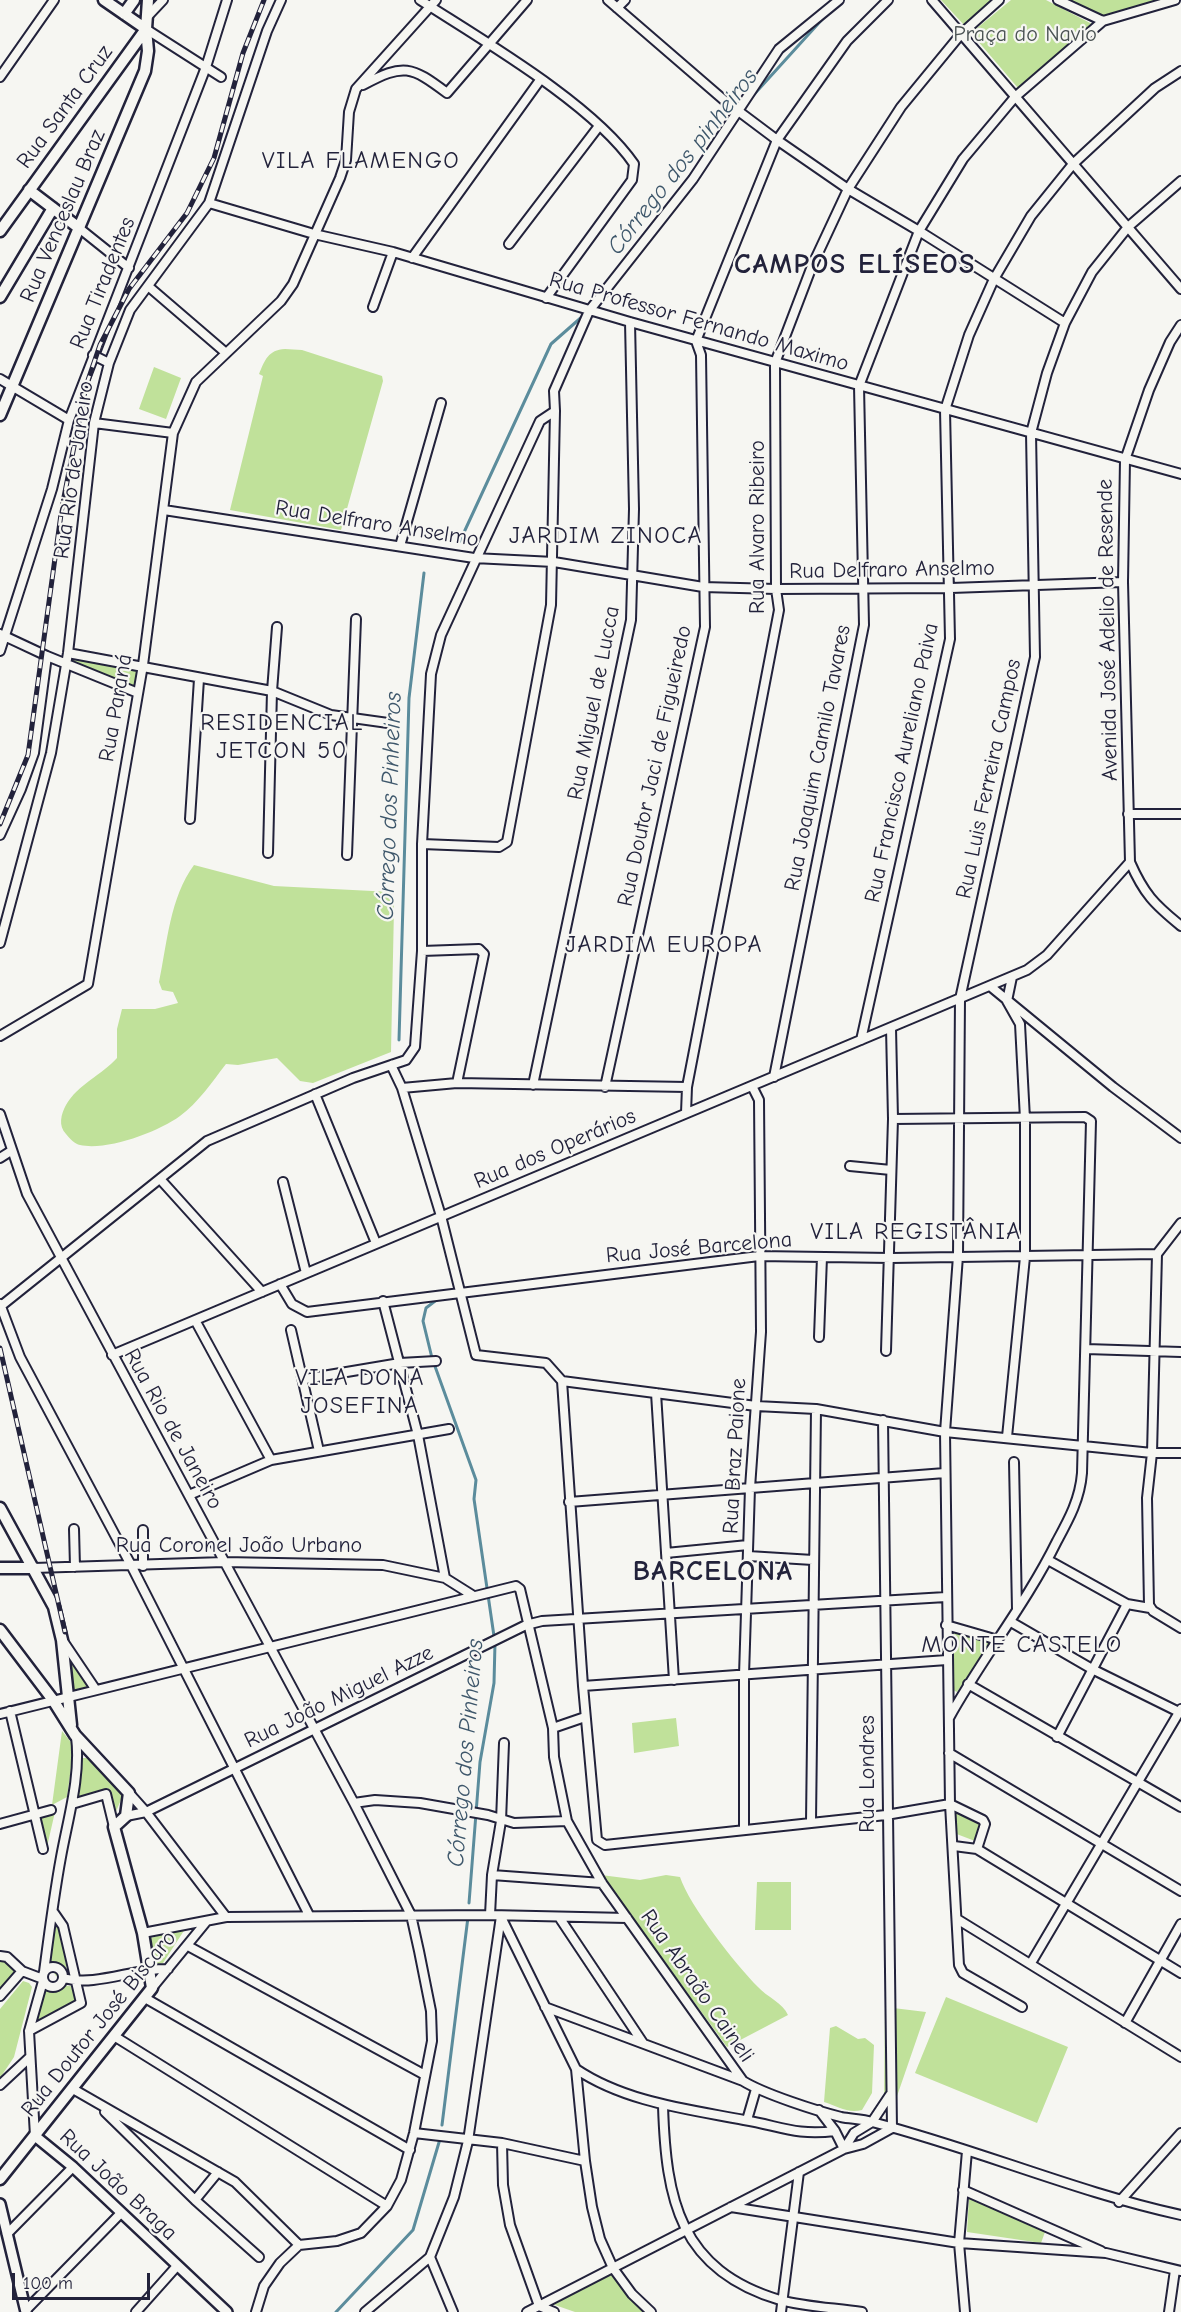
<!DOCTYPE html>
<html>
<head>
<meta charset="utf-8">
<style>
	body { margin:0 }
	#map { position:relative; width:1181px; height:2312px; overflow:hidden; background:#f6f6f2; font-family:"Comic Neue",sans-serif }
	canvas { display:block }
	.scale { position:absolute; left:12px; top:2273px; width:138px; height:27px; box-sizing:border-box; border:3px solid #22223b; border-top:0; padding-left:8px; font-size:18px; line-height:21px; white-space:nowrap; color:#22223b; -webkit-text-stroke:4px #f6f6f2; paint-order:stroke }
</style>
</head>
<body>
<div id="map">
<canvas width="1181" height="2312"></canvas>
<div class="scale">100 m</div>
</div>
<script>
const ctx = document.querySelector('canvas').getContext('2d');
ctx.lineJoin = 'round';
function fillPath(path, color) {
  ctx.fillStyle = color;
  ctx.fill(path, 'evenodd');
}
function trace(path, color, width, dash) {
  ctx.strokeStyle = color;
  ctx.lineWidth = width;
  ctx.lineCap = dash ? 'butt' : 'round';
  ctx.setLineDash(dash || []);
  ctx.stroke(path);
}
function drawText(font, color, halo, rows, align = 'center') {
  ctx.font = font + ' "Comic Neue",sans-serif';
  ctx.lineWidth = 4.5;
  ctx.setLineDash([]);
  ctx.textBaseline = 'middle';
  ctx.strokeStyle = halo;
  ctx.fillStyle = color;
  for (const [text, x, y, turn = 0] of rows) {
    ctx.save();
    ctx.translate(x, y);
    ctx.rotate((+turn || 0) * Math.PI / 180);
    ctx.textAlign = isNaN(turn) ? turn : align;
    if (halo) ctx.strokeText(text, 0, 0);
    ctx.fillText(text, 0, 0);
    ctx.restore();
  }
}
fillPath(new Path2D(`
	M941 0H992L964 25Z
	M1011 0H1046L1092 24 1018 88 971 33Z
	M1070 0H1160L1103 16Z
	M285 349 302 350 382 376 383 381 341 530 230 510 263 376 259 374C265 360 268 350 285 349Z
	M154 367 181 378 166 419 139 409Z
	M70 656 140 668 136 689 69 663Z
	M194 865 274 886 392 892 394 908 391 1052 313 1083 300 1081 277 1058 238 1065 226 1064C212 1082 198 1103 180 1116 158 1132 107 1151 80 1145 75 1144 69 1138 66 1134 58 1126 61 1114 66 1105 78 1084 102 1075 117 1058V1029L122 1009H155L178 1003 173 992 162 990 159 982C167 944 170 897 194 865Z
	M951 1628 993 1640 957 1692 951 1689Z
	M70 1647 89 1686 74 1690Z
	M676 1718 679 1746 634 1753 632 1723Z
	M62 1731 74 1746 67 1797 52 1805Z
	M82 1758H90L123 1795 115 1814 108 1788 77 1798Z
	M952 1808 980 1821 975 1841 954 1833Z
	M55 1812 46 1851 37 1816Z
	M601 1875 640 1880 666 1875 680 1877C689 1905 736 1965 758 1987 767 1997 783 2003 788 2015L727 2047Z
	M757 1882H791V1930H755Z
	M51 1916 59 1924 69 1982 56 1976 51 1968 40 1966Z
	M187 1926 163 1963 154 1965 148 1939Z
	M0 1958 19 1972 0 1993Z
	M23 1981 29 1983 32 1987 14 2057 0 2078V2009Z
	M56 1985 71 1986 77 2005 29 2026 43 1993Z
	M946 1997 1068 2047 1037 2123 915 2073Z
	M885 2007 926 2012 895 2102 884 2099Z
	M836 2026 858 2039 865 2038 874 2045 872 2093 862 2110C848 2114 837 2106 824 2102L830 2028Z
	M969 2197 1045 2232 1041 2243 967 2232Z
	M610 2273 646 2312H575L552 2304Z`), '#c0e19a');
trace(new Path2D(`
	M749 100 827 14
	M678 193 695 169
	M460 541 551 344 584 315
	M399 1040 409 698 424 573
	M439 1298 426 1308 423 1321 432 1358 476 1480 474 1499 495 1643 494 1683 480 1762 469 1903
	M442 2125 468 1917
	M336 2312 413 2230 440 2139`), '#5b8c9c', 3);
const minor = new Path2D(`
	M420 0C482 40 593 104 634 164L632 180 546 298
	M608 0 725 101 777 140 848 189 919 231 1065 323
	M932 0 1181 289
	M1058 0 1103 21 1175 0
	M617 8 625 0
	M147 17 163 0
	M146 29 221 77
	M0 77 54 0
	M363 85C404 63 411 66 447 93L527 0
	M209 203 314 234 393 252 630 322 1181 474
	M79 228 129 268
	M509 244 599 126
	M412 258 540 80
	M148 286 226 353
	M373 307 393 252
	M1181 325 1170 342 1149 390 1125 460 1123 582 1130 862C1144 894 1154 904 1181 926
	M93 355 109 363
	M0 379 69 420
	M94 423 173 433
	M164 510 474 558 554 562 703 587 776 589 951 588 1123 582
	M400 546 441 403
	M0 634 47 656 138 693
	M0 651 52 489 69 420 206 67 227 0
	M68 653 272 691 331 715 388 723
	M1128 814H1181
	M190 819 199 679
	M0 835 21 789 34 753 47 656
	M422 844 499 847 507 842 551 605 555 411
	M268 853 272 691 277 627
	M347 855 356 619
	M0 943 51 753 68 653 94 423 109 363 130 310 209 203 267 31 281 0
	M422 951 479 949 484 954 457 1083
	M990 986 1113 1087 1181 1138
	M0 1036 88 984 143 665 173 433 196 382 281 301 293 284 340 178 346 160 349 112 356 89 436 0
	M861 1040 950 639 945 410 969 335 994 279 1031 216 1073 164 1155 88 1181 71
	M391 1065 402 1088 441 1216 476 1355 546 1363 562 1381
	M774 1077 864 625 859 386 919 231 963 159 1015 97 1103 21
	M533 1085 631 620 634 509 630 322
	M605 1087 705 627 701 355 696 341 777 140 847 41 888 0
	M402 1088 457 1083 687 1087
	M315 1094 376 1243
	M686 1113 687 1087 779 610 776 589 775 363 812 266 848 189 901 107 961 34 999 0
	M0 1114 27 1194 354 1803 411 1915 419 1951 431 2011 432 2041 414 2133 401 2180 387 2206 361 2233 337 2241 299 2245 280 2263 264 2286 256 2312
	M893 1119 1085 1117 1091 1121 1082 1473C1080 1499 1069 1519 1057 1541 1026 1604 982 1658 949 1718
	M0 1158 11 1151
	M850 1166 891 1170
	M160 1179 262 1292
	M283 1182 306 1273
	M1181 1223 1157 1254 1152 1453 1147 1498 1149 1605 1153 1611 1181 1628
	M280 1284 292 1304 307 1312 759 1256 891 1258 1157 1254
	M383 1301 418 1435 445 1578
	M0 1304 20 1357 132 1567 309 1915
	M1 1306 207 1141 353 1078 406 1060 415 1047 422 951V844L431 674 441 635 540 421 555 411 554 391 589 311 693 179 779 49 839 0
	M195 1320 271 1460
	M291 1330 319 1451
	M819 1337 822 1257
	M1086 1349 1181 1352
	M886 1351 893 1119 891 1028
	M112 1355 1027 970 1047 955 1130 862
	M305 1379 400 1363 436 1361
	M562 1381 583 1686 597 1840 605 1845 886 1815 950 1804 983 1820 985 1824 977 1849
	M562 1381 756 1406 816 1409 945 1432 1152 1453H1181
	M656 1393 674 1680
	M883 1420 892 2128 863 2144 844 2149 854 2133 872 2122 890 2095
	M1007 1437 1025 1257V1119L1020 1024 1007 1001 1012 977
	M1014 1462 1017 1610
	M189 1495 271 1460 449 1429
	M569 1502 945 1473
	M74 1529 75 1567
	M143 1530V1566
	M666 1553 748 1545
	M748 1556 813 1560
	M1048 1560 1127 1604 1150 1608
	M34 1568 224 1562 383 1565 445 1578 472 1595
	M1011 1622 1092 1669 1179 1712
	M946 1625 998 1640
	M63 1641 96 1690
	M968 1684 1181 1807
	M583 1686 947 1660
	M10 1711 43 1849
	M0 1714 516 1586 520 1589 553 1728 554 1757 567 1821 602 1883 743 2081C764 2094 817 2111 841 2117 851 2119 862 2119 872 2122 977 2149 1076 2192 1181 2215
	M553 1728 585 1717
	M1057 1737 1127 1604
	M949 1753 1181 1891
	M129 1793 146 1812 226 1917
	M354 1803 375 1800 420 1803 488 1815 514 1823 567 1821
	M72 1804 106 1794 114 1827
	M126 1816 146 1812 526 1625 542 1621 946 1597
	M811 1822 816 1409
	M0 1824 51 1810
	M744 1829V1675L750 1488 761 1332 759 1100 752 1086
	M954 1846 977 1849 1181 1973
	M492 1875 602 1883
	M490 1915 492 1875 501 1821 504 1743
	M501 1917 576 2069 585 2161 592 2207 600 2239 613 2268 632 2294 651 2312
	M559 1917 643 2043
	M957 1919 1181 2057
	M143 1933 226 1917 490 1915 627 1918
	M188 1946 425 2075
	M0 1956 7 1957 22 1971 43 1979
	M1031 1963 1181 1709
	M43 1977a10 10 0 1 1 20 0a10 10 0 1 1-20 0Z
	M44 1972C49 1934 54 1895 61 1857 68 1818 81 1776 76 1737
	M63 1978C97 1987 133 1968 168 1969
	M152 1988 206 1922
	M0 1996 22 1971
	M145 1998 410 2150
	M545 2007 743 2081
	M1022 2007 963 1973 959 1965 950 1804 945 1432 958 1256 960 999 1035 657 1031 433 1047 373 1065 323 1092 272 1128 227 1181 181
	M1125 2023 1181 1924
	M29 2031 81 2003 63 1926 54 1913
	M114 2036 387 2206
	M576 2069C625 2102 687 2109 744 2120 780 2126 796 2136 835 2131
	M0 2085 29 2058
	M73 2089 235 2182 299 2245
	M663 2106C666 2199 679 2270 780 2300 806 2307 836 2308 862 2312
	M105 2112 195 2200 259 2257
	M747 2120 756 2089
	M414 2133 502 2143 585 2161
	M35 2136 29 2031 43 1981
	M502 2143 503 2185 510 2225 539 2306 554 2312
	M963 2190 1101 2251
	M195 2200 218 2172
	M1119 2202 1181 2133
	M731 2207 959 2243 1106 2253 1181 2271
	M7 2234 73 2167
	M430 2257 453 2312
	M26 2310 120 2214
	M136 2312 177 2266
	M365 2312 430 2257 454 2197 468 2141 501 1916
	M527 2312 844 2149 835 2131 819 2110
	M781 2312 799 2172
	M965 2312 959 2243 967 2151
	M1169 2312 1175 2270`);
const tertiary = new Path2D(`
	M35 2136 73 2167 227 2312
	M0 2204 26 2312`);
const secondary = new Path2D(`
	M104 0 146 29
	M124 14 134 0
	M29 190 79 228
	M0 231 146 29 148 0
	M0 297 53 208
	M0 415 145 71 148 51 146 29
	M0 1508 54 1607 62 1640 71 1725
	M0 1568H34
	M0 1630 53 1700 75 1735 129 1793 126 1816 114 1827 143 1933 152 1988 0 2179`);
trace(minor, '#22223b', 12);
trace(tertiary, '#22223b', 14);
trace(secondary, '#22223b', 15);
trace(minor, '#f6f6f2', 8);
trace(tertiary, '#f6f6f2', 9);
trace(secondary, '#f6f6f2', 10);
const rail = new Path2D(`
	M0 824 28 755 62 507 86 386 100 345 129 289 187 213 214 158 243 53 264 0
	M0 1348 65 1632`);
trace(rail, '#22223b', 5);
trace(rail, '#f6f6f2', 3, [9]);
drawText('22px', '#4a5253', '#f6f6f2', [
	["Praça do Navio",1025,35]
]);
drawText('22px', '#22223b', '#f6f6f2', [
	["Rua Santa Cruz",65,107,-54],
	["Rua Venceslau Braz",63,216,-67],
	["Rua Tiradentes",103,283,-68],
	["Rua Professor Fernando Maximo",699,322,16],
	["Rua Rio de Janeiro",74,470,-82],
	["Rua Delfraro Anselmo",377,524,9],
	["Rua Alvaro Ribeiro",758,527,-90],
	["Rua Delfraro Anselmo",892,570,-1],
	["Avenida José Adelio de Resende",1108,630,-91],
	["Rua Miguel de Lucca",594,703,-79],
	["Rua Paraná",116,708,-80],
	["Rua Joaquim Camilo Tavares",818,758,-79],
	["Rua Francisco Aureliano Paiva",902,763,-78],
	["Rua Doutor Jaci de Figueiredo",655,766,-78],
	["Rua Luis Ferreira Campos",989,779,-78],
	["Rua dos Operários",555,1149,-23],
	["Rua José Barcelona",699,1248,-5],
	["Rua Rio de Janeiro",173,1429,61],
	["Rua Braz Paione",735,1456,-87],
	["Rua Coronel João Urbano",239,1546],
	["Rua João Miguel Azze",339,1697,-26],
	["Rua Londres",868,1774,-90],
	["Rua Abraão Caineli",697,1986,55],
	["Rua Doutor José Biscaro",99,2024,-51],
	["Rua João Braga",118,2185,43]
]);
ctx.letterSpacing = '1.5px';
drawText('24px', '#22223b', '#f6f6f2', [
	["VILA FLAMENGO",361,161],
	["JARDIM ZINOCA",606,536],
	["RESIDENCIAL",282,723],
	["JETCON 50",282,751],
	["JARDIM EUROPA",664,945],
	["VILA REGISTÂNIA",916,1232],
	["VILA DONA",360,1378],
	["JOSEFINA",360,1406],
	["MONTE CASTELO",1022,1645]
]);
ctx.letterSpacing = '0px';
drawText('italic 24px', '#3e576b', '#f6f6f2', [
	["Córrego dos pinheiros",683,162,-52],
	["Córrego dos Pinheiros",390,806,-88],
	["Córrego dos Pinheiros",466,1753,-85]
]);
ctx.letterSpacing = '1.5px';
drawText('bold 28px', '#22223b', '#f6f6f2', [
	["CAMPOS ELÍSEOS",855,265],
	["BARCELONA",713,1572]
]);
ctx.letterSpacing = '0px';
</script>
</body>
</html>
